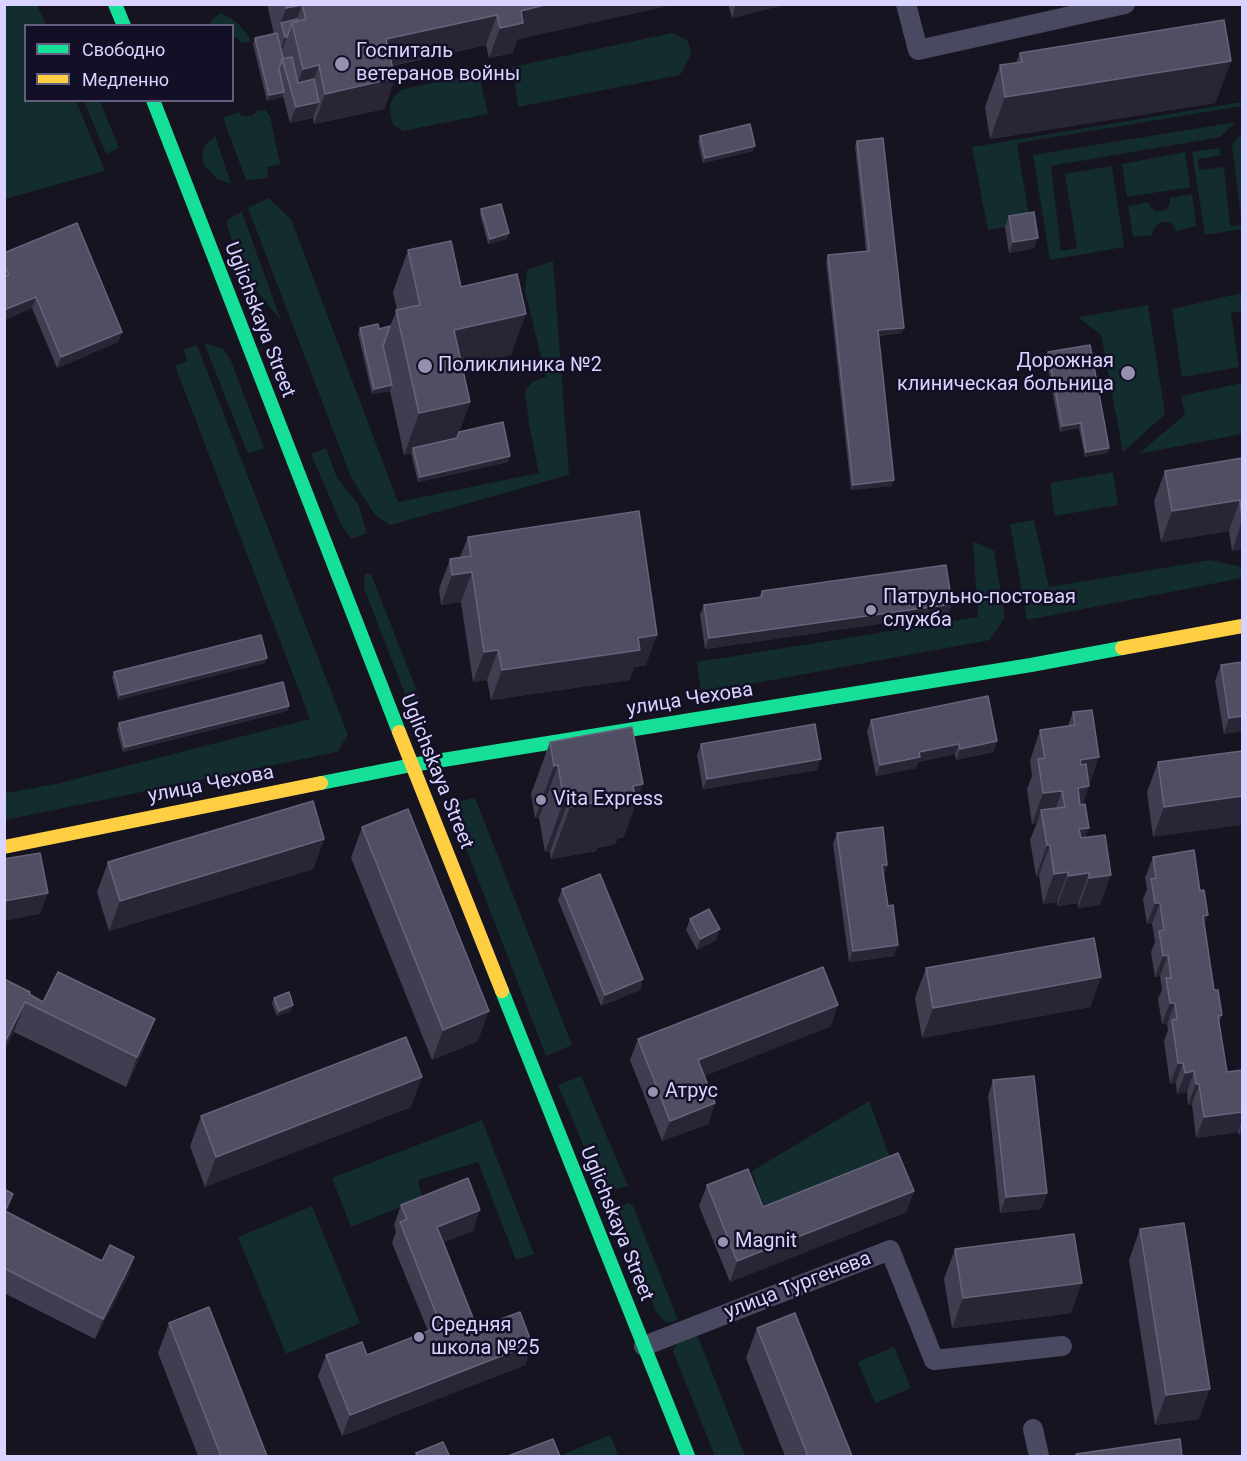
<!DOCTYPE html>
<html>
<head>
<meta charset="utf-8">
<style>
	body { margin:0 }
	#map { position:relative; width:1247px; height:1461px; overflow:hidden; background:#161421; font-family:Roboto,sans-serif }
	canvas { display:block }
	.frame { position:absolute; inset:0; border:6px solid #d9d4ff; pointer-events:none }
	.legend { position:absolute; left:24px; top:24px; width:210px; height:78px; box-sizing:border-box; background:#130f26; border:2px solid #625e7d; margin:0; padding:8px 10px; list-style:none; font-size:18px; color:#d9d4ff }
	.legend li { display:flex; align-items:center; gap:12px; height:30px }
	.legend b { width:30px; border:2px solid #625e7d }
</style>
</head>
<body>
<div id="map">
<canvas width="1247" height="1461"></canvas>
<div class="frame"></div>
<ul class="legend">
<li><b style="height:8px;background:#16e098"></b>Свободно</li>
<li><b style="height:8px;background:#ffcf43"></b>Медленно</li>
</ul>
</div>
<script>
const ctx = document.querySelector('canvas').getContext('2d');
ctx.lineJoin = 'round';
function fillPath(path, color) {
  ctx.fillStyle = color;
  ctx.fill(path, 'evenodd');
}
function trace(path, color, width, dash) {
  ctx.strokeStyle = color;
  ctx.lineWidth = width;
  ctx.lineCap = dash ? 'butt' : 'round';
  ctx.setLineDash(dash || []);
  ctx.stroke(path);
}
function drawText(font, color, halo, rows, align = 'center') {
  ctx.font = font + ' Roboto,sans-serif';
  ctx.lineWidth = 5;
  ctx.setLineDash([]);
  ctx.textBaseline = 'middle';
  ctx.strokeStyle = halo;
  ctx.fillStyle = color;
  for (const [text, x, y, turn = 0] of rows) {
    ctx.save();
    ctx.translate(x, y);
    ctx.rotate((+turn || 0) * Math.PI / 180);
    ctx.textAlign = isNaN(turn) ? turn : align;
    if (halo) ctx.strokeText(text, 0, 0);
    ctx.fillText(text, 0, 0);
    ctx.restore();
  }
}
fillPath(new Path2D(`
	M5 4 37 5 46 25 26 26V100L76 101 105 171 5 199Z
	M220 13C235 19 243 27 251 41L241 43 238 38 233 37 232 26 210 25 211 21Z
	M672 33 688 41 691 54 680 75 518 107 512 67Z
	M479 74 488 114 403 131 393 125C389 106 387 102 403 89Z
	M84 101H100L119 148 106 154Z
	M1242 102V106L1017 143 1030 223 988 230 972 147Z
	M265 110 270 116 280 164 267 167 268 178 246 180 223 118 239 112 242 116H252L257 111Z
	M1236 122 1220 137 1051 166 1061 251 1077 248 1065 174 1112 166 1124 247 1050 260 1033 155Z
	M1242 133V229L1205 235 1192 152 1219 148 1221 155 1198 159 1199 170 1224 167 1230 226 1242 225 1232 145Z
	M215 136 231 184 217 179 204 165 202 153 205 146Z
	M1185 152 1190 187 1127 197 1122 164Z
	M1192 194 1196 226 1176 231C1173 222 1169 221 1160 222L1154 229 1152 235 1133 237 1128 206 1148 202 1151 208 1156 211 1166 210 1170 203V198Z
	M268 198 291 219 398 502 539 473 529 424 525 391 532 382 546 377 525 291 527 270 553 261 569 475 390 525 375 515 351 477 248 208Z
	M242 212 281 321 245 276 227 226 228 219Z
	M1242 293V311L1231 313 1239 367 1182 377 1172 309Z
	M1148 305 1165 414 1123 452 1101 335 1078 317Z
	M204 343 223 349 231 361 264 448 248 454Z
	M197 345 348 735 337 752 5 820V793L56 784 310 719 175 366 187 361 184 350Z
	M1242 383V434L1138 454 1185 415 1181 396Z
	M326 448 337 478 358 504 367 533 351 539 341 524 311 454Z
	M1113 472 1118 505 1055 516 1050 483Z
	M1034 520 1049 587 1210 560 1242 567V578L1027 620 1010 524Z
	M973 541 994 551 1005 617 990 640 701 693 697 662 978 617Z
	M365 573 371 574 420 699 408 702 364 588Z
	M475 798 572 1045 546 1056 454 817 453 809 456 802Z
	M581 1076 628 1186C617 1190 607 1190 599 1182L558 1085Z
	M869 1101 892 1163 765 1211 752 1171Z
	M482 1120 534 1254 516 1260 478 1162 418 1180 422 1198 351 1227 332 1178Z
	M628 1203 633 1206 678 1320 671 1322H665L656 1312 618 1213 620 1206Z
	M312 1206 360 1323 286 1354 238 1237Z
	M688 1337H698L745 1456H715L673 1351 677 1343Z
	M894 1347 911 1388 875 1403 858 1362Z
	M610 1435 619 1456H565L564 1454Z`), '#132c2d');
trace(new Path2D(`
	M906 4 918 50 1125 4
	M644 1346 890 1250 934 1360 1062 1346
	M1033 1429 1039 1456`), '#4a4962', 20);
trace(new Path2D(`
	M115 4 124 26
	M153 100 399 732
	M321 783 412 765 1031 665 1122 648
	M502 991 688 1456`), '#16e098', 14);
trace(new Path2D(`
	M1122 648 1242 626
	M399 732 502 991
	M4 847 321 783`), '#ffcf43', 14);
fillPath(new Path2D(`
	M267 4H671V5L518 39 512 53 489 58 486 45 392 66 395 78 384 109 314 124 313 118 290 123 283 96 282 97 267 101 253 44 255 38 274 34Z
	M728 4H787L732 18Z
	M1020 53 1231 61 1215 103 990 139 985 107 1000 65 1016 63Z
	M700 136 753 151 703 163 698 141Z
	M857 141 902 333 878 336 892 486 851 490 826 261 828 255 866 251 855 146Z
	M481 209 509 233 507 239 488 244 480 214Z
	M1009 216 1034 248 1009 253 1005 227Z
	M408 250 461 287 511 355 462 366 470 402 459 432 510 456 508 462 418 482 411 453 404 455 390 391 372 394 358 333 360 328 379 329 390 326 397 310 393 292Z
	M4 253 122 332 118 342 57 368 32 308 4 320Z
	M1048 352 1109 448 1107 453 1085 457 1079 428 1060 432 1046 358Z
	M1242 455V549L1232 551 1229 531 1161 542 1154 501 1165 471 1241 459Z
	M468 537 646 665 634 667 629 680 491 700 487 680 473 682 461 602 441 605 439 589 450 559 460 557Z
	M762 591 952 604 948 614 705 649 700 615 704 605 759 597Z
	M267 658 265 663 118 700 112 677 114 672Z
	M1221 665 1242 731 1224 734 1215 681Z
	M289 706 287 711 123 752 117 729 119 723Z
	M1073 712 1089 784 1083 804 1086 838 1100 905 1078 908V903L1057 906V902L1043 904 1039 875 1036 876 1030 840 1037 823 1032 824 1027 789 1032 776 1030 761 1040 730 1068 726Z
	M871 720 997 741 993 752 956 760 955 754 918 762 916 768 876 776 867 731Z
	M550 742 624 837 618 838 615 844 597 848 596 851 551 859 550 852H545L539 818H535L531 794Z
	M701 744 817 770 703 789 697 755Z
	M1242 751 1153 837 1147 792 1158 762Z
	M362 827 478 1041 432 1060 351 858Z
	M837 833 887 865 884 875 894 956 849 962 833 844Z
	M324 839 313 869 109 931 97 892 108 862Z
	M1153 857 1205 925 1214 990 1222 1015 1219 1022 1227 1072 1242 1070V1134L1239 1135 1238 1132 1196 1138 1192 1104 1188 1105 1187 1092 1177 1094 1176 1083 1170 1084 1164 1041 1168 1030 1167 1024H1162L1158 999 1162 990 1160 976 1155 977 1151 952 1155 942 1152 924H1147L1143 899 1147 889 1145 878Z
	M562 889 643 979 640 990 601 1006 558 900Z
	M690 919 716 940 697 950 686 930Z
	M926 968 1101 977 1090 1007 922 1038 915 998Z
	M4 979 29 995 144 1049 126 1087 14 1032Z
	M274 998 291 1011 277 1016 272 1003Z
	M831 1026 704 1076 715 1103 708 1124 662 1141 630 1060 638 1039Z
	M993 1080 1047 1193 1041 1209 1000 1213 988 1096Z
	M411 1107 205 1187 190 1146 201 1116Z
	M707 1185 763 1207 914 1191 906 1212 730 1282 699 1206Z
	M4 1189 7 1212 102 1261 134 1257 127 1278 95 1339 4 1293Z
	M401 1205 473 1231 444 1242 477 1328 532 1344 525 1365 342 1436 318 1376 326 1355H367L428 1331 392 1243 396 1232 394 1225Z
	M1140 1229 1199 1419 1155 1425 1129 1260Z
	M955 1249 1071 1313 952 1328 944 1279Z
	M169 1323 267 1456H198L158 1353Z
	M757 1328 852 1456H785L746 1358Z`), '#403d50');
fillPath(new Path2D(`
	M548 4H671V5L518 39 512 53 489 58 500 28 521 11Z
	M736 4H787L732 18Z
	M302 5 294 29 292 23H281L275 39 286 8Z
	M497 15 486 45 375 69 386 39Z
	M285 37H287L281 53H279Z
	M1231 61 1215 103 990 139 1005 97Z
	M319 65 308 95 293 96 303 69Z
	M395 78 384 109 314 124 325 94Z
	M284 92 282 97 267 101 269 95Z
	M319 102 313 118 290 123 296 107Z
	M755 146 753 151 703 163 705 158Z
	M509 233 507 239 488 244 490 239Z
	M1038 238 1034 248 1009 253 1013 242Z
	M36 297 32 308 4 320V310Z
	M526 314 511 355 439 371 454 330Z
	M904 328 902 333 876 336 878 330Z
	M122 332 118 342 57 368 61 357Z
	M392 385 390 391 372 394 374 389Z
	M470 402 455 443 413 448 411 453 404 455 419 413Z
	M1081 423 1079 428 1060 432 1062 426Z
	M1109 448 1107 453 1085 457 1086 452Z
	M510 456 508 462 418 482 420 477Z
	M894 480 892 486 851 490 853 485Z
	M1240 500 1229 531 1161 542 1172 511Z
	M1242 521V549L1232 551Z
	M472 572 461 602 441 605 452 575Z
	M952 604 948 614 705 649 709 638Z
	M657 635 646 665 634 667 629 680 491 700 502 670 638 638Z
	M498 650 487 680 473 682 484 652Z
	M267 658 265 663 118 700 120 695Z
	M289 706 287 711 123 752 125 747Z
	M1242 716V731L1224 734 1229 718Z
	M997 741 993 752 956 760 960 749Z
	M959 744 955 754 918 762 916 768 876 776 880 765 919 752Z
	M1099 757 1078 817 1067 818 1080 760Z
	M821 759 817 770 703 789 707 779Z
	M558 765 539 818H535L554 766Z
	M643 784 624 837 618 838 615 844 597 848 596 851 551 859 570 807 614 796 633 786Z
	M1062 791 1051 821 1041 810 1037 823 1032 824 1043 793Z
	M1242 796V825L1153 837 1164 807Z
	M569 799 550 852H545L564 800Z
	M1089 828 1078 858 1079 829Z
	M324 839 313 869 109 931 120 901Z
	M1047 845H1050L1039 875 1036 876Z
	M882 865H887L884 875Z
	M1068 872 1057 902 1043 904 1054 874Z
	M1089 873 1078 903 1057 906 1068 876Z
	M1111 875 1100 905 1078 908 1089 878Z
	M48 893 40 914 4 921V901Z
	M1155 903H1160L1152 924H1147Z
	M1208 915 1200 936 1203 916Z
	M720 929 716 940 697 950 700 939Z
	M898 945 894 956 849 962 853 951Z
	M1168 955 1160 976 1155 977 1163 956Z
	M1101 977 1090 1007 922 1038 933 1008Z
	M643 979 640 990 601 1006 605 995Z
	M25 1002 14 1032 4 1051V1044Z
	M1170 1003H1175L1167 1024H1162Z
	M293 1005 291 1011 277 1016 279 1011Z
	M838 1005 831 1026 691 1081 698 1060Z
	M489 1011 478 1041 432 1060 443 1030Z
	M155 1019 144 1049 126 1087 137 1057Z
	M1178 1063H1183L1176 1083 1170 1084Z
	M1194 1071 1187 1092 1177 1094 1185 1073Z
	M422 1077 411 1107 205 1187 216 1157Z
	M1196 1084H1199L1192 1104 1188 1105Z
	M715 1103 708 1124 662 1141 670 1121Z
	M1242 1112V1121L1238 1132 1196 1138 1204 1117Z
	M1242 1124V1134L1239 1135Z
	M914 1191 906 1212 730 1282 737 1261Z
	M1047 1193 1041 1209 1000 1213 1006 1197Z
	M13 1194 6 1215 4 1211Z
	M480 1210 473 1231 430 1248 437 1227Z
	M134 1257 127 1278 95 1339 103 1319Z
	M1082 1283 1071 1313 952 1328 963 1298Z
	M532 1344 525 1365 342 1436 350 1415Z
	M1210 1389 1199 1419 1155 1425 1166 1395Z`), '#282635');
const building = new Path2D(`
	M285 4H548L521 11 523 23 500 28 497 15 386 39 395 78 325 94 319 65 303 69 292 23 306 19 302 5 286 8Z
	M297 19 298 21 292 23 287 37H285L281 23Z
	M1224 20 1231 61 1005 97 1000 65 1022 62 1020 53Z
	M277 33 283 58 282 59 279 69 284 92 269 95 255 38Z
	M292 57 298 83 314 79 319 102 296 107 282 59Z
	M750 124 755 146 705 158 700 136Z
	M883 138 904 328 878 330 894 480 853 485 828 255 869 251 857 141Z
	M501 204 509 233 490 239 481 209Z
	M1034 212 1038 238 1013 242 1009 216Z
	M77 223 122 332 61 357 36 297 4 310V277L9 275 4 264V253Z
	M451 241 461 287 517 274 526 314 454 330 470 402 419 413 396 310 420 305 408 250Z
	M378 324 379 329 390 326 383 346 392 385 374 389 360 328Z
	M1090 345 1109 448 1086 452 1081 423 1062 426 1048 352Z
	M503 422 510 456 420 477 413 448 457 438 459 432Z
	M1242 458V519L1240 500 1172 511 1165 471Z
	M639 511 657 635 638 638 640 650 502 670 498 650 484 652 472 572 452 575 450 559 471 556 468 537Z
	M946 565 952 604 709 638 704 605 762 597V591Z
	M261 635 267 658 120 695 114 672Z
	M1242 662V716L1229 718 1221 665Z
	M283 682 289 706 125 747 119 723Z
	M988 696 997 741 960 749 959 744 919 752 920 757 880 765 871 720Z
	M1092 710 1099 757 1080 760 1081 765 1086 764 1089 786 1078 788 1080 805 1085 804 1089 828 1079 829 1081 838 1105 835 1111 875 1089 878V873L1068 876V872L1054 874 1050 845H1047L1041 810 1065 807 1062 791 1043 793 1038 759 1045 758 1040 730 1075 725 1073 712Z
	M815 724 821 759 707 779 701 744Z
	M632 727 643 784 633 786 634 792 614 796 615 799 570 807 569 799 564 800 558 765 554 766 550 742Z
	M1242 751V796L1164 807 1158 762Z
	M313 801 324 839 120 901 108 862Z
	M408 809 489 1011 443 1030 362 827Z
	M883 827 887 865H882L888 906 893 905 898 945 853 951 837 833Z
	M1194 850 1200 891 1204 890 1208 915 1203 916 1214 990H1218L1222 1015 1218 1016 1227 1072 1242 1070V1112L1204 1117 1199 1084H1196L1194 1071 1185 1073 1183 1063H1178L1172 1020 1177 1019 1175 1003H1170L1166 978H1171L1168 955 1163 956 1159 931 1164 930 1160 903H1155L1151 879 1156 878 1153 857Z
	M40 853 48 893 4 901V859Z
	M600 874 643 979 605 995 562 889Z
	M709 909 720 929 700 939 690 919Z
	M1094 938 1101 977 933 1008 926 968Z
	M823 967 838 1005 698 1060 715 1103 670 1121 638 1039Z
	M58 972 155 1019 137 1057 25 1002 4 1044V979L30 992 29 994 43 1002Z
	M289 992 293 1005 279 1011 274 998Z
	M406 1037 422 1077 216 1157 201 1116Z
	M1034 1076 1047 1193 1006 1197 993 1080Z
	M898 1153 914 1191 737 1261 707 1185 748 1169 763 1207Z
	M468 1178 480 1210 437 1227 477 1328 520 1312 532 1344 350 1415 326 1355 362 1342 367 1355 441 1326 400 1222 407 1219 401 1205Z
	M4 1189 13 1194 5 1211 102 1261 110 1245 134 1257 103 1319 4 1268Z
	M1184 1223 1210 1389 1166 1395 1140 1229Z
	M1074 1234 1082 1283 963 1298 955 1249Z
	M209 1307 267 1456H221L169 1323Z
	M795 1313 852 1456H808L757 1328Z
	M553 1439 560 1456H508Z
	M1180 1439 1182 1456H1076V1454Z
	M443 1442 449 1455 446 1456H417L416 1453Z`);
fillPath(building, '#504e63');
trace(building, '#66637b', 1.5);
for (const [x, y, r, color] of [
	[342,64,8,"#9591b1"],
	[425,366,8,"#9591b1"],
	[1128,373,8,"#9591b1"],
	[871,610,6,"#9591b1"],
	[541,800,6,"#9591b1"],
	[653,1092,6,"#9591b1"],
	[723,1242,6,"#9591b1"],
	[419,1337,6,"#9591b1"]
]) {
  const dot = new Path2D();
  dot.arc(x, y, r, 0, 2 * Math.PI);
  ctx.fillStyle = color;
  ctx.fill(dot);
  trace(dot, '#130f26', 2);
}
drawText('20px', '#d9d4ff', '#130f26', [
	["Госпиталь",356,52],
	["ветеранов войны",356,75],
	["Дорожная",1114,362,"right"],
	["клиническая больница",1114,385,"right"],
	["Поликлиника №2",438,366],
	["Патрульно-постовая",883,598],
	["служба",883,621],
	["Vita Express",553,800],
	["Атрус",665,1092],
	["Magnit",735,1242],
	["Средняя",431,1326],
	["школа №25",431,1349]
], 'left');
drawText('20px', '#d9d4ff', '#130f26', [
	["Uglichskaya Street",259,320,69],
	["улица Чехова",690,700,-9],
	["Uglichskaya Street",436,772,68],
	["улица Чехова",211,785,-11],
	["Uglichskaya Street",616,1224,68],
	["улица Тургенева",798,1286,-21]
]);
</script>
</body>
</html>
